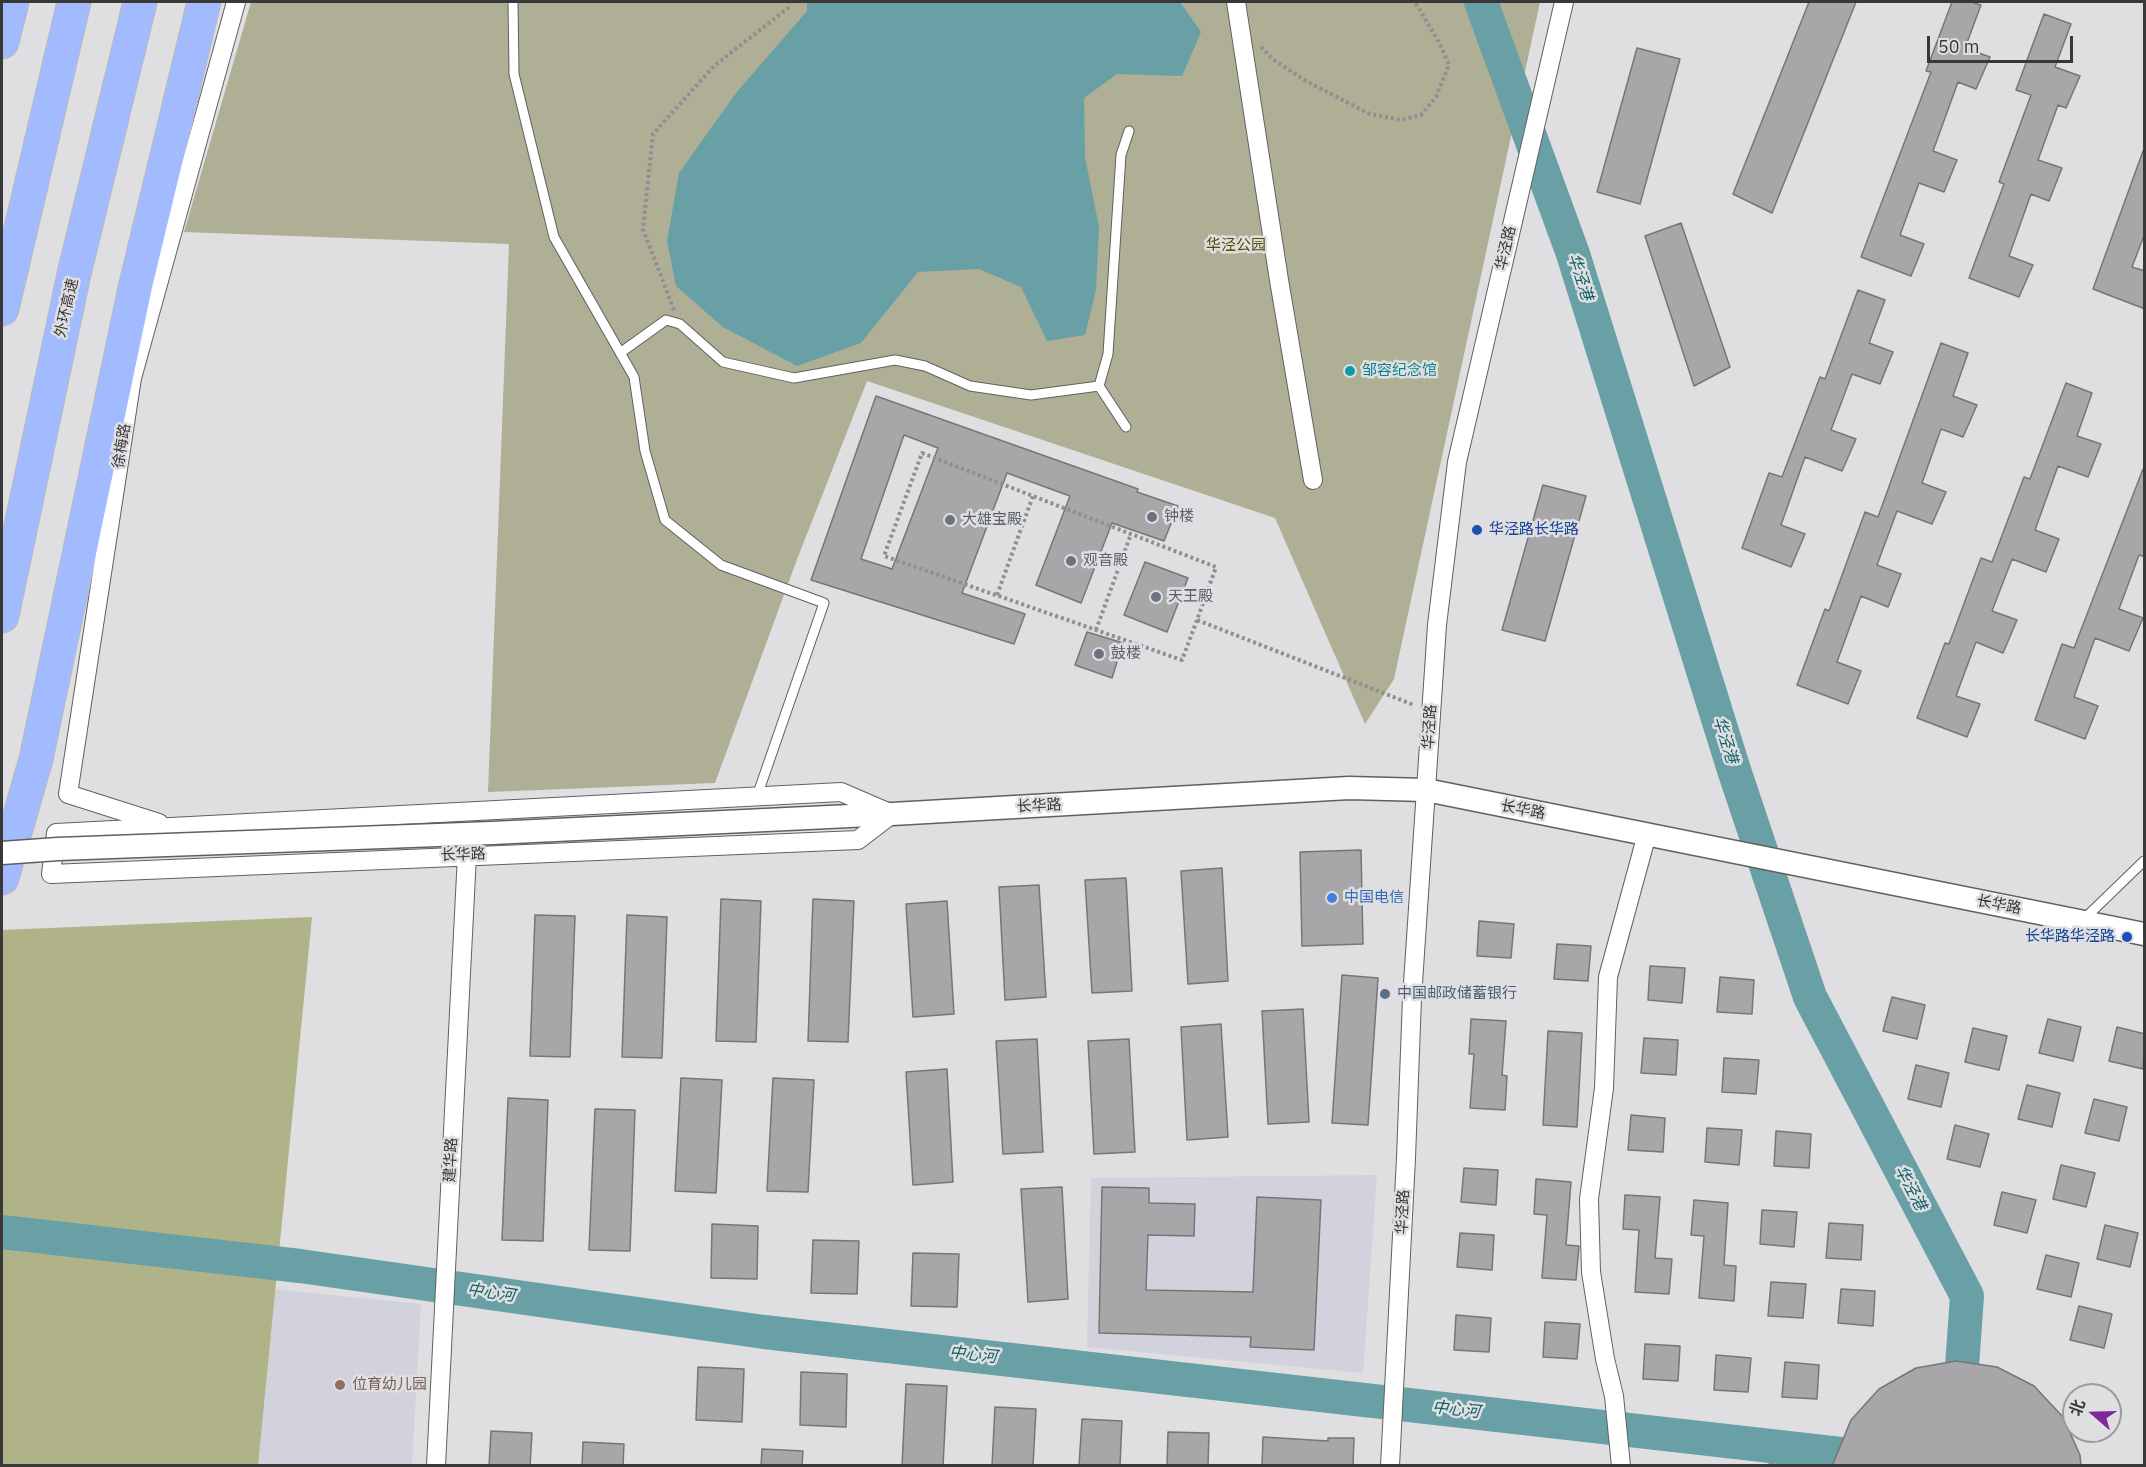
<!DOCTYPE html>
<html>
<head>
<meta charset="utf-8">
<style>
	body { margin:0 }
	#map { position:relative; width:2146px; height:1467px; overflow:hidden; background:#dfdfe1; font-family:"IBM Plex Sans","Noto Sans SC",sans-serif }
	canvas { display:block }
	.frame { position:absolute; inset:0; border:3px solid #383839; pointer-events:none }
	.north { position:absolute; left:2062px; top:1383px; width:60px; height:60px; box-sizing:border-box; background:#dfdfe1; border:2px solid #9c9c9e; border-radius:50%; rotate:290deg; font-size:16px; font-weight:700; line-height:24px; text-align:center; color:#383839 }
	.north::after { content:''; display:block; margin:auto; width:21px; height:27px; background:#7e2998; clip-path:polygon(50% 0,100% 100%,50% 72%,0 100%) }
	.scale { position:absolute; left:1927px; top:36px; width:146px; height:27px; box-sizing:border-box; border:3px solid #383839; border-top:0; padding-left:8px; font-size:18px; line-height:21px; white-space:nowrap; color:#383839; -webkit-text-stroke:4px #dfdfe1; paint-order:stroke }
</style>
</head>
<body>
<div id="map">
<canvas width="2146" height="1467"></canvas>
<div class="frame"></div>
<div class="north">北</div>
<div class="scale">50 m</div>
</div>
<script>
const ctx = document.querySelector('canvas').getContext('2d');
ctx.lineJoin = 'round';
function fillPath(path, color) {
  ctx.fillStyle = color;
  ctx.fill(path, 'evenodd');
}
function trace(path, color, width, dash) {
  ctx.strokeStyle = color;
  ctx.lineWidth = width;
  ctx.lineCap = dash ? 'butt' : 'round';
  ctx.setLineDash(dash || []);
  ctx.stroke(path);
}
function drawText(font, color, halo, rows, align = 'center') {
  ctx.font = font + ' "IBM Plex Sans","Noto Sans SC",sans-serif';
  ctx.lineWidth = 5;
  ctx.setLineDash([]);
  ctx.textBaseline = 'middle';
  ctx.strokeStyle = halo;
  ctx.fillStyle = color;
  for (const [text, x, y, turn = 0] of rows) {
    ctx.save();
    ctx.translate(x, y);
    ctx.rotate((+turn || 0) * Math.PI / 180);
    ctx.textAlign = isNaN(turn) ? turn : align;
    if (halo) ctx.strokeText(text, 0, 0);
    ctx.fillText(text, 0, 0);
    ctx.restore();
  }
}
fillPath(new Path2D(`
	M1377 1175 1363 1373 1087 1347 1091 1178Z
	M272 1289 421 1304 412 1465 257 1466Z`), '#d1d2db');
fillPath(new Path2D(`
	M251 2H1540L1394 679 1365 724 1275 518 867 381 796 562 715 783 488 792 509 244 184 232Z`), '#aeaf95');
fillPath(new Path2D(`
	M312 917 258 1465H2V930Z`), '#b0b287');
fillPath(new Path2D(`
	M807 2H1180L1201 32 1182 76 1117 74 1084 98 1085 157 1099 227 1096 290 1085 335 1047 341 1021 287 979 269 918 272 861 343 797 366 723 327 676 286 667 241 679 173 736 93 807 11Z`), '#68a0a6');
trace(new Path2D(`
	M1766 1445 1772 1466`), '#68a0a6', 6);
trace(new Path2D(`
	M1481 2 1573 254 1734 770 1810 997 1967 1296 1959 1409
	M2 1232 300 1266 764 1332 1885 1459`), '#68a0a6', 34);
const building = new Path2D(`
	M1809 2H1856L1772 213 1733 194Z
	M1952 2H1971L1981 5 1965 48 1990 57 1976 89 1958 82 1933 151 1957 160 1944 192 1919 183 1900 235 1924 244 1911 276 1861 257 1931 72 1926 71Z
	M2044 14 2071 24 2055 67 2080 76 2066 108 2058 105 2038 160 2062 168 2049 201 2031 194 2009 256 2033 265 2019 297 1969 278 2004 184 1999 182 2031 95 2016 90Z
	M1637 48 1680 59 1640 204 1597 192Z
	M2143 151H2145V233L2132 267 2145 271V309L2093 289Z
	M1681 223 1730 367 1694 386 1645 236Z
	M1858 290 1885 300 1869 343 1893 352 1880 384 1852 374 1831 430 1856 439 1842 471 1805 457 1781 525 1805 534 1791 567 1742 548 1769 473 1782 477 1820 377 1825 379Z
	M1941 343 1968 353 1953 396 1977 405 1963 437 1941 429 1922 483 1946 492 1932 524 1897 511 1877 565 1901 574 1888 607 1861 596 1837 662 1861 671 1848 704 1797 685 1825 609 1829 611 1865 512 1878 517Z
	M2066 383 2092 393 2077 436 2101 444 2088 477 2058 466 2035 530 2059 539 2046 572 2012 559 1992 611 2017 620 2003 653 1976 642 1956 696 1980 704 1967 737 1917 718 1945 643 1949 644 1981 558 1992 562 2024 477 2030 479Z
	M876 396 1138 489 1137 492 1178 506 1164 541 1112 523 1081 603 1036 585 1070 496 1007 473 962 593 1025 614 1014 644 811 580ZM904 435 938 448 892 569 861 559Z
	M2143 469H2145V557L2139 555 2119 609 2143 618 2129 651 2095 638 2074 697 2098 706 2085 739 2035 720 2062 644 2074 648Z
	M1543 485 1586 496 1545 641 1502 630Z
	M1145 562 1188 578 1167 632 1124 615Z
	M1087 632 1123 643 1112 678 1075 665Z
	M1361 850 1363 944 1302 946 1300 852Z
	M1222 868 1228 981 1188 984 1181 871Z
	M1126 878 1132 991 1092 993 1085 880Z
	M1039 885 1046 997 1005 1000 999 887Z
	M721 899 761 901 756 1042 716 1041Z
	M813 899 854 901 848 1042 808 1041Z
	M947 901 954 1014 913 1017 906 904Z
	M535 915 575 916 570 1057 530 1056Z
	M627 915 667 917 662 1058 622 1057Z
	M1479 921 1514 924 1511 958 1477 956Z
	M1557 944 1591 946 1588 981 1554 979Z
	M1650 966 1685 968 1682 1003 1648 1000Z
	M1342 975 1378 978 1368 1125 1332 1123Z
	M1720 977 1754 980 1752 1014 1717 1012Z
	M1892 997 1925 1005 1917 1039 1883 1031Z
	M1303 1009 1309 1122 1268 1124 1262 1011Z
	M1471 1019 1506 1021 1502 1075 1507 1076 1505 1110 1470 1108 1474 1054H1469Z
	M2048 1019 2081 1027 2073 1061 2039 1053Z
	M1221 1024 1228 1137 1187 1140 1181 1027Z
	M2117 1027 2145 1034 2143 1069 2109 1061Z
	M1973 1028 2007 1036 1999 1070 1965 1062Z
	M1548 1031 1582 1033 1577 1127 1543 1125Z
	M1644 1038 1678 1040 1676 1075 1641 1073Z
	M1037 1039 1043 1152 1003 1154 996 1041Z
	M1129 1039 1135 1152 1094 1154 1088 1041Z
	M1724 1058 1759 1060 1756 1094 1722 1092Z
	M1916 1065 1949 1073 1941 1107 1908 1099Z
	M947 1069 953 1182 913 1185 906 1072Z
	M681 1078 722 1080 716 1193 675 1191Z
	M773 1078 814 1080 808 1192 767 1191Z
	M2027 1085 2060 1093 2052 1127 2018 1119Z
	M508 1098 548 1100 543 1241 502 1240Z
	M2094 1099 2127 1107 2119 1141 2085 1133Z
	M595 1109 635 1110 630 1251 589 1250Z
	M1631 1115 1665 1118 1663 1152 1628 1150Z
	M1955 1125 1989 1134 1980 1167 1947 1159Z
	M1707 1128 1742 1130 1739 1165 1705 1162Z
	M1776 1131 1811 1134 1809 1168 1774 1166Z
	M2061 1165 2095 1173 2086 1207 2053 1199Z
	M1464 1168 1498 1170 1496 1205 1461 1202Z
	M1536 1179 1571 1182 1566 1245 1579 1246 1576 1280 1542 1278 1547 1215 1534 1214Z
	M1062 1187 1068 1299 1028 1302 1021 1189Z
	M1102 1187 1149 1188V1203L1195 1204 1194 1236 1148 1235 1146 1290 1253 1292 1257 1197 1321 1200 1314 1350 1250 1347 1251 1337 1099 1333Z
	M2002 1192 2036 1200 2027 1233 1994 1225Z
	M1625 1195 1660 1197 1655 1258 1672 1259 1669 1294 1635 1292 1639 1230 1623 1229Z
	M1694 1200 1728 1203 1724 1265 1736 1266 1734 1301 1699 1298 1704 1236 1691 1235Z
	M1762 1210 1797 1212 1794 1247 1760 1244Z
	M1829 1223 1863 1225 1861 1260 1826 1258Z
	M712 1224 758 1226 757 1279 711 1278Z
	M2105 1225 2138 1233 2130 1267 2097 1259Z
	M1460 1233 1494 1235 1492 1270 1457 1267Z
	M813 1240 859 1241 857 1294 811 1293Z
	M913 1253 959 1254 957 1307 911 1306Z
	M2046 1255 2079 1263 2071 1297 2037 1289Z
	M1771 1282 1806 1284 1803 1318 1768 1316Z
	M1841 1289 1875 1291 1873 1326 1838 1323Z
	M2079 1306 2112 1314 2104 1348 2070 1340Z
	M1456 1315 1491 1318 1489 1352 1454 1350Z
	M1545 1322 1580 1324 1577 1359 1543 1357Z
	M1645 1344 1680 1346 1678 1381 1643 1379Z
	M1716 1355 1751 1358 1748 1392 1714 1390Z
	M1956 1361 1997 1367 2034 1386 2063 1417 2080 1455 2081 1466H1832L1851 1420 1879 1389 1916 1368Z
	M1785 1362 1819 1365 1817 1399 1782 1397Z
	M698 1367 744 1369 742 1422 696 1420Z
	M801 1372 847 1374 846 1427 800 1425Z
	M906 1384 947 1386 943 1466H902Z
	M995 1407 1036 1409 1033 1466H992Z
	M1082 1419 1122 1421 1120 1466H1079Z
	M491 1431 532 1433 530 1466H489Z
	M1168 1432 1209 1433 1208 1466H1167Z
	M1263 1437 1328 1441V1438H1354L1353 1466H1262Z
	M583 1442 624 1444 623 1466H582Z
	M762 1449 803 1451 802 1466H761Z`);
fillPath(building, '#a7a7a9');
trace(building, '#767678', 1.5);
const service = new Path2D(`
	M513 2 514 74 554 237 634 377 645 451 665 520 721 565 824 603 757 796
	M620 353 666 320 680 324 723 362 794 378 895 360 925 366 970 386 1031 395 1099 386 1108 354 1121 155 1129 131
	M1099 386 1126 427
	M2083 920 2144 861`);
const minor = new Path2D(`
	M1236 2 1279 280 1313 480
	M841 792 892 814 858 840 51 874 56 833Z
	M159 823 68 794 132 378 236 2
	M436 1466 467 855
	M1390 1466 1406 1158 1412 998 1437 625 1457 462 1564 2
	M1621 1466 1614 1396 1605 1359 1591 1272 1589 1199 1604 1088 1608 977 1647 834`);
const tertiary = new Path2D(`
	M492 833 892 814 1349 788 1426 790 2144 934`);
const motorway = new Path2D(`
	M2 42 12 2
	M2 309 74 2
	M2 616 74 274 140 2
	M2 878 36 759 135 288 204 2`);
trace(service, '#606061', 11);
trace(minor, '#606061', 20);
trace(tertiary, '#606061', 25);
trace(motorway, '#bbbbbc', 35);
trace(new Path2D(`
	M1261 47 1274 60 1306 81 1370 114 1401 120 1421 115 1436 97 1449 65 1440 44 1415 2
	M674 310 643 229 653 134 714 66 788 8 789 2
	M997 595 1033 496
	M1197 620 1182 660 884 556 922 453 1216 567 1197 620 1414 705
	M1096 630 1131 534`), '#8f8f91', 4, [3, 3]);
trace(service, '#fff', 9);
trace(minor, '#fff', 18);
trace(tertiary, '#fff', 22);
trace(motorway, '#a2bbfe', 33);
const tertiaryBridge = new Path2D(`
	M2 853 58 849 492 833`);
trace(tertiaryBridge, '#606061', 25, []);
trace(tertiaryBridge, '#fff', 22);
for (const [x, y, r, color] of [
	[1350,371,6,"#0f9aa8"],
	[1152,517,6,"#6b7280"],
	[950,520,6,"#6b7280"],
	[1477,530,6,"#1a4fb4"],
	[1071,561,6,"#6b7280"],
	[1156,597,6,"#6b7280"],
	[1099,654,6,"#6b7280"],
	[1332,898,6,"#3f7fe0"],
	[2127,937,6,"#1a4fb4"],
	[1385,994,6,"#5c6f8a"],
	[340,1385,6,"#8d6e63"]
]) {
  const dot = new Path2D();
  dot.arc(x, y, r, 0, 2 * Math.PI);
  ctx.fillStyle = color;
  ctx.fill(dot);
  trace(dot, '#dfdfe1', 2);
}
drawText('15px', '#4e4f03', '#dfdfe1', [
	["华泾公园",1236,246]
]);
drawText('15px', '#383839', '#dfdfe1', [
	["华泾路",1506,248,-77],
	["外环高速",67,308,-77],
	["徐梅路",122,446,-81],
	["华泾路",1430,727,-86],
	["长华路",1039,806,-3],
	["长华路",1523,810,11],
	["长华路",463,855,-2],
	["长华路",1999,905,11],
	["建华路",451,1160,-87],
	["华泾路",1403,1212,-87]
]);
drawText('15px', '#0d838f', '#dfdfe1', [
	["邹容纪念馆",1362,371]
], 'left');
drawText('15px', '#5b616d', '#dfdfe1', [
	["钟楼",1164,517],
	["大雄宝殿",962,520],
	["观音殿",1083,561],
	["天王殿",1168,597],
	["鼓楼",1111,654]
], 'left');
drawText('15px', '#164399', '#dfdfe1', [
	["华泾路长华路",1489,530],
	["长华路华泾路",2115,937,"right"]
], 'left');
drawText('15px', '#366cbe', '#dfdfe1', [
	["中国电信",1344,898]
], 'left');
drawText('15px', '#4e5e75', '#dfdfe1', [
	["中国邮政储蓄银行",1397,994]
], 'left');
drawText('15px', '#785e54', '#dfdfe1', [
	["位育幼儿园",352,1385]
], 'left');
drawText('italic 16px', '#0c5e65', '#dfdfe1', [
	["华泾港",1580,277,72],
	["华泾港",1725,740,73],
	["华泾港",1910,1188,62],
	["中心河",491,1293,8],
	["中心河",973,1355,6],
	["中心河",1456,1410,6]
]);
</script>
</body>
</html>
